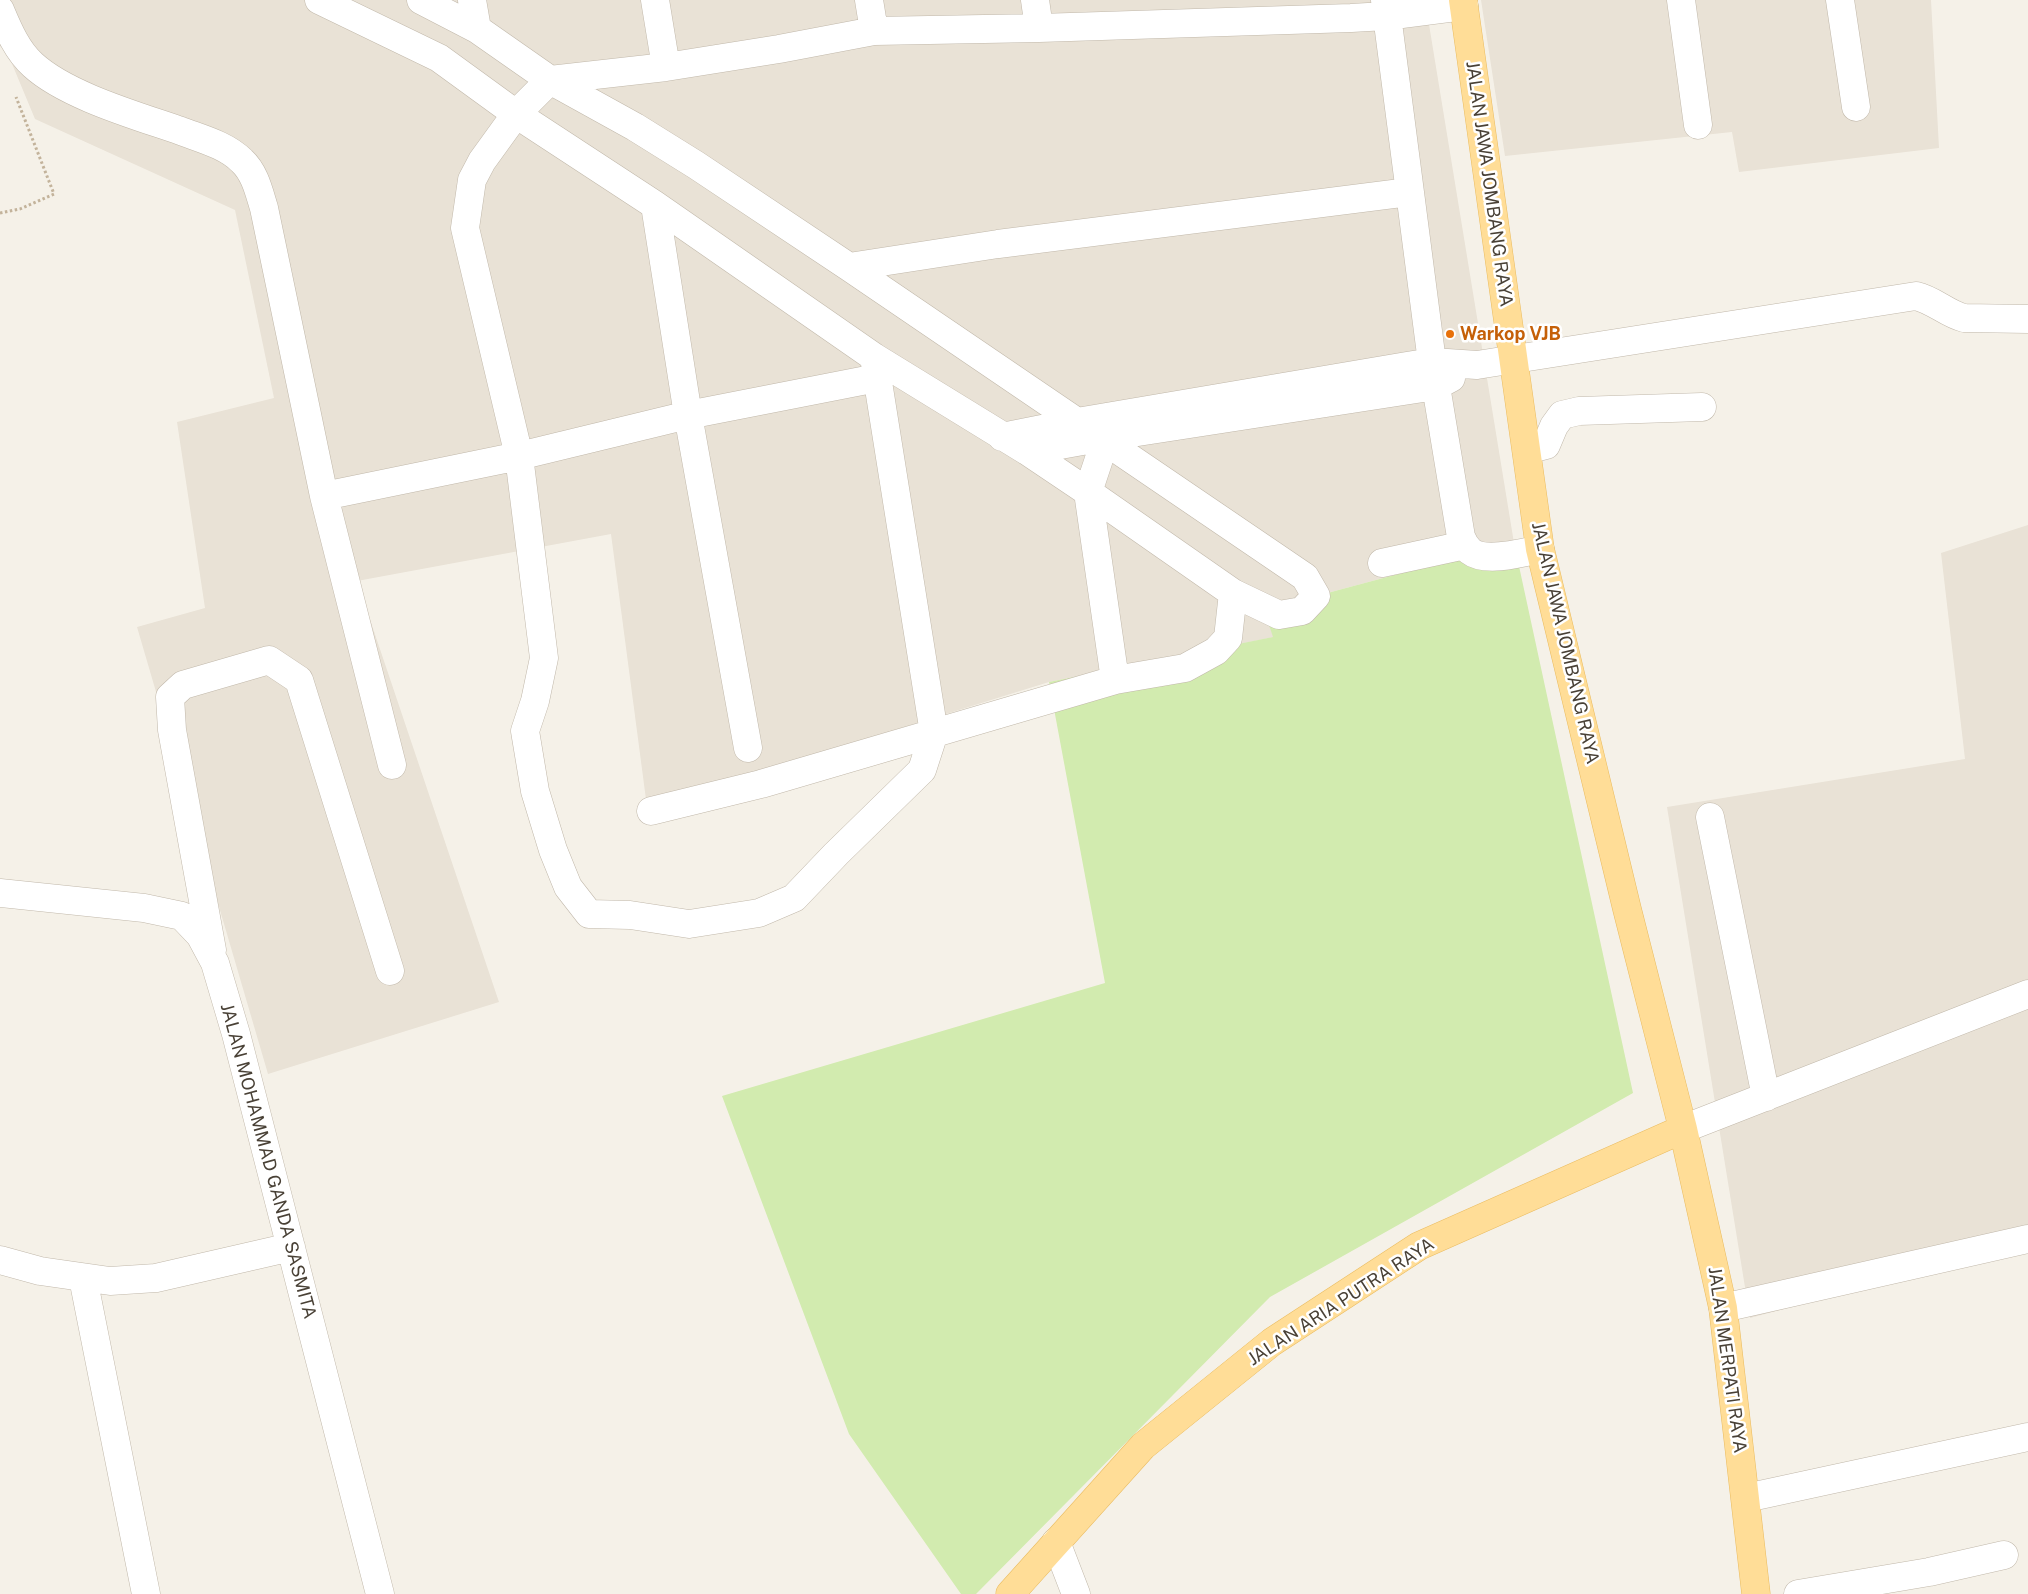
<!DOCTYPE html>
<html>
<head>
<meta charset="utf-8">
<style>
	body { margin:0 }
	canvas { display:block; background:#f5f1e8 }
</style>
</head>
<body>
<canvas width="2028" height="1594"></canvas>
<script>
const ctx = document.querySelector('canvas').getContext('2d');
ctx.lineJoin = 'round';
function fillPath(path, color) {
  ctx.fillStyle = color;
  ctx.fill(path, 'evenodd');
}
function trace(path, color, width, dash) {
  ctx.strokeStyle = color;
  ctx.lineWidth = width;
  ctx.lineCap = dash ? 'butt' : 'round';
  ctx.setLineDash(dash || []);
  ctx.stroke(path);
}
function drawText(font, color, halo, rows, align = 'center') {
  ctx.font = font + ' "Public Sans",sans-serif';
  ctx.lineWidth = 5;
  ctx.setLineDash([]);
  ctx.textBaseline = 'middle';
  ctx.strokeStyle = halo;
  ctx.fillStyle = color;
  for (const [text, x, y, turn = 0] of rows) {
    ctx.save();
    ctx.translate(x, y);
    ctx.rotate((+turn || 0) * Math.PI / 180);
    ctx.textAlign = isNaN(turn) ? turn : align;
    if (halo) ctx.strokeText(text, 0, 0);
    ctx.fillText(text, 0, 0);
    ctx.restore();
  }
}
fillPath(new Path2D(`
	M0 0H1425L1514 543 1264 610 1274 637 1049 682 647 807 611 534 357 581 499 1002 268 1074 137 627 205 608 177 422 274 398 235 210 35 119 0 35Z
	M1481 0H1931L1939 148 1739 172 1732 132 1505 156Z
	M2028 525V1244L1750 1318 1667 807 1965 759 1941 553Z`), '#e9e2d6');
fillPath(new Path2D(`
	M1514 543 1633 1093 1270 1297 976 1594H961L849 1434 722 1096 1105 983 1049 682 1273 637 1264 610Z`), '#d2ebaf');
const minor = new Path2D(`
	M319 0 439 58 516 114 655 205 874 357 1027 451 1088 492 1233 593 1279 615 1302 611 1316 596 1305 577 849 267 696 165 635 127 550 80 477 29 421 0
	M472 0 477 29
	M655 0 666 67
	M869 0 874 31
	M1035 0 1039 28
	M1385 0 1432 362 1461 537C1463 542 1466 547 1470 551 1485 563 1522 553 1540 549
	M1681 0 1698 125
	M1840 0 1856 107
	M0 10C8 29 17 51 33 65 67 96 138 116 181 131 202 139 226 145 242 161 255 173 259 192 264 208L324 496 392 765
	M655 205 688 415 748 748
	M849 267 998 244 1409 192
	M874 357 934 733 922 770 836 854 794 898 759 913 689 924 630 915 589 914 568 887 553 850 535 791 525 731 535 701 544 658 519 456 465 228 472 180 482 161 516 114 550 80 666 67 779 49 874 31 1039 28 1351 18 1386 16 1464 6
	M1002 437 1077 422 1407 366 1432 362 1477 365 1916 296C1934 300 1947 314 1964 318L2028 319
	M1105 441 1088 492 1115 680
	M1527 450 1546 445 1554 426 1562 415 1579 411 1702 407
	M1027 451 1099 438 1436 386 1451 378
	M324 496 519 456 688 415 877 378
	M1382 563 1465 545
	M651 811 761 784 1115 680 1185 668 1216 651 1228 638 1233 593
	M1710 817 1766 1097
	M0 893 144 908 182 916 200 935 215 963 236 1034 380 1594
	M212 950 172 730 170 697 183 685 269 660 299 680 390 971
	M1683 1129 2028 994
	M0 1260 40 1271 110 1281 156 1278 291 1247
	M83 1278 146 1594
	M1723 1308 2028 1239
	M1746 1498 2028 1437
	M1056 1542 1076 1594
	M1798 1594 1929 1572 2004 1555`);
const major = new Path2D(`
	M1463 0 1540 549 1627 909 1683 1129 1723 1308 1756 1594
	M1010 1594 1143 1446 1272 1342 1419 1246 1683 1129`);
trace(minor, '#c1b8aa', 29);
trace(major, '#eabc61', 29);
trace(new Path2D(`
	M0 213 20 209 54 194 16 97`), '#c3b39b', 3, [2.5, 2.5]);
trace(minor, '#fff', 28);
trace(major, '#ffdd97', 28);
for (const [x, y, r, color] of [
	[1450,334,5,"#e8710a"]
]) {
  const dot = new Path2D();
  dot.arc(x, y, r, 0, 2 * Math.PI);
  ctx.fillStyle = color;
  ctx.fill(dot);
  trace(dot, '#fff', 2);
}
drawText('18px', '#494136', '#fff', [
	["JALAN JAWA JOMBANG RAYA",1489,184,82],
	["JALAN JAWA JOMBANG RAYA",1565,643,77],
	["JALAN MOHAMMAD GANDA SASMITA",268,1161,75],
	["JALAN ARIA PUTRA RAYA",1341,1302,-33],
	["JALAN MERPATI RAYA",1727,1360,82]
]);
drawText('bold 18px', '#c56008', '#fff', [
	["Warkop VJB",1460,334]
], 'left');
</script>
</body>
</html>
